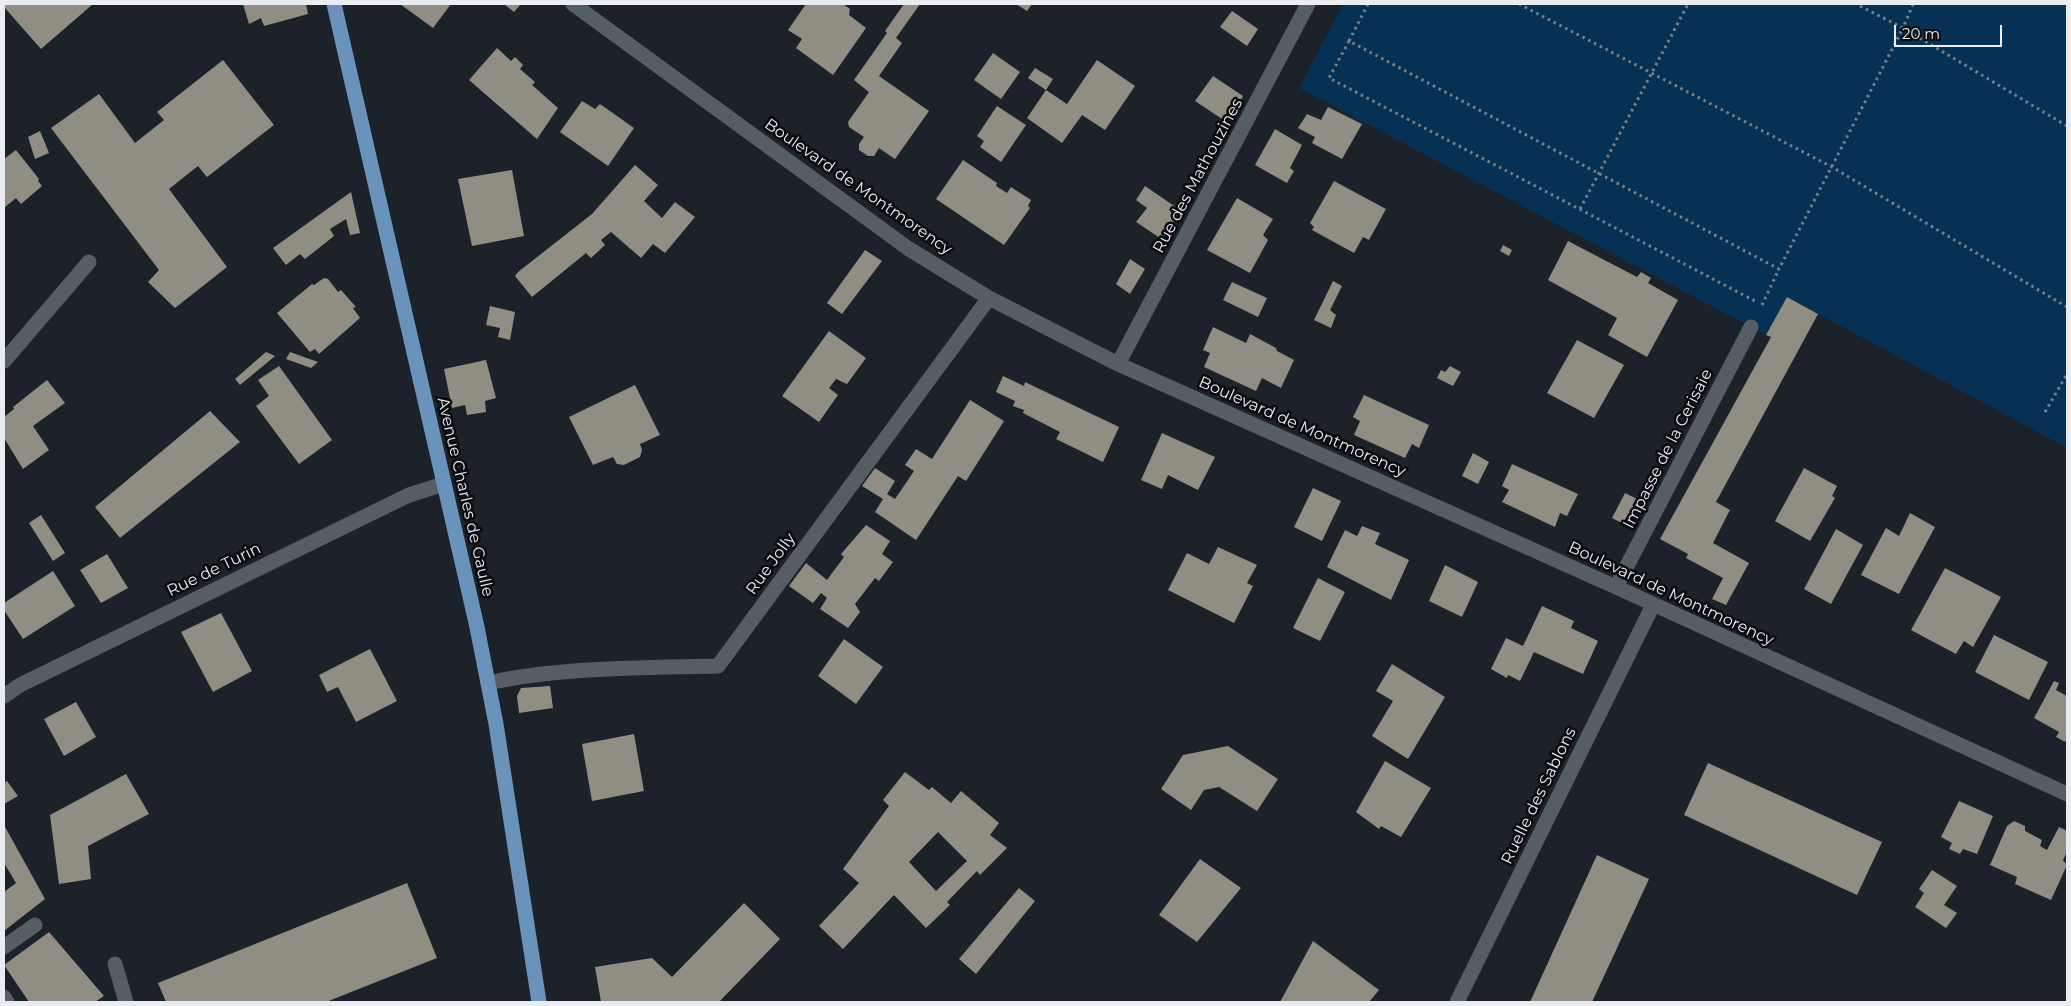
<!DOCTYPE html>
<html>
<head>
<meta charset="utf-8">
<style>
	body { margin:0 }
	#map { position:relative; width:2071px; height:1006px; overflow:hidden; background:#1c2229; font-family:Montserrat,sans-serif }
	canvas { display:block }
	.frame { position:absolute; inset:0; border:5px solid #e9edf2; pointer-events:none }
	.scale { position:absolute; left:1894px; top:25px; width:108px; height:22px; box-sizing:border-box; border:2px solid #e9edf2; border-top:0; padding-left:6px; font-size:15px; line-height:18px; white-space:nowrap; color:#e9edf2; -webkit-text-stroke:4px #090b0e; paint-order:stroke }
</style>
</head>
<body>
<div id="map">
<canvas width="2071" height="1006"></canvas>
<div class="frame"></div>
<div class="scale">20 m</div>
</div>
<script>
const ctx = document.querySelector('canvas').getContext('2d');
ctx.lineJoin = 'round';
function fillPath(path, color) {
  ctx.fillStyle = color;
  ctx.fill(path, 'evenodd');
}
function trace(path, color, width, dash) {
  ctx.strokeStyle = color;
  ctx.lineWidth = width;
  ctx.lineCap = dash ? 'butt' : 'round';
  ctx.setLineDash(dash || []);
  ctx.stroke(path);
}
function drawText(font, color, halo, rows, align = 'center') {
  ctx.font = font + ' Montserrat,sans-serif';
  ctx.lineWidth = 5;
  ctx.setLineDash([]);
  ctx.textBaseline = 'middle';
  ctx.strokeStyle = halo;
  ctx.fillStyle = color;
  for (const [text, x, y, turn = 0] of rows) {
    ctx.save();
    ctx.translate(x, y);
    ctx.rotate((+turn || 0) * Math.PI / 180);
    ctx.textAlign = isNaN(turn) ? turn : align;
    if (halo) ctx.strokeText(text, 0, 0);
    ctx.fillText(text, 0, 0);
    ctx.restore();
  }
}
fillPath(new Path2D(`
	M1343 4H2067V448L1787 297 1766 335 1299 88Z`), '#063154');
fillPath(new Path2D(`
	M4 4H93L41 49 4 7Z
	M243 4H306L308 14 264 26 261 18 249 24Z
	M400 4H451L433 28Z
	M504 4H521L514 12Z
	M806 4H843L850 9 849 15 866 28 833 75 796 48 802 39 788 30Z
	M904 4H920L896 38 902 43 879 76 929 111 895 159 879 148 874 156H868L859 150V144L864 137 849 127 848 122 869 92 854 80 887 33 885 31Z
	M1016 4H1032L1027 11Z
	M1232 11 1258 29 1247 46 1220 27Z
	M497 48 511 61 515 57 523 65 520 69 535 82 532 85 558 108 537 139 469 80Z
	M993 53 1020 72 1001 99 974 80Z
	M223 60 274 125 207 177 198 166 169 189 227 267 175 308 148 282 159 270 51 128 99 94 135 143 164 120 157 112Z
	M1097 60 1135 86 1105 130 1082 115 1062 143 1027 118 1046 90 1067 104Z
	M1035 68 1053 79 1046 90 1028 78Z
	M1213 76 1243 96 1235 112 1230 109 1222 119 1195 101Z
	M582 101 595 109 600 104 634 128 608 166 560 132Z
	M997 106 1026 125 1001 162 980 147 984 141 977 136Z
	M1328 107 1362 124 1342 159 1312 143 1315 137 1298 128 1307 114 1321 120Z
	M1275 129 1302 145 1290 168 1294 171 1287 183 1255 165Z
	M40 131 49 153 35 159 28 137Z
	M16 150 39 179 38 181 42 186 21 204 16 198 4 208V159Z
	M963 160 997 183 996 186 1007 193 1011 187 1031 200 1028 206 1030 208 1004 245 936 199Z
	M635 165 658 185 644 201 662 218 675 202 695 217 665 253 653 244 641 258 611 232 601 240 605 245 591 258 586 253 532 297 515 276 518 272 592 214Z
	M512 170 524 236 472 246 458 179Z
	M1334 181 1386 209 1369 240 1363 237 1354 253 1312 230 1314 227 1310 223Z
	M1145 186 1180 210 1163 240 1136 222 1147 208 1136 200Z
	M351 192 360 233 350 235 346 219 330 229 334 236 305 259 300 254 286 265 273 248Z
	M1237 198 1273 219 1263 235 1268 240 1250 273 1207 250Z
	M1568 241 1637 277 1641 272 1651 278 1648 283 1678 300 1647 357 1608 335 1617 318 1548 280Z
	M1503 245 1512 250 1509 256 1500 251Z
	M865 250 882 261 842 314 827 303Z
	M1130 259 1145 269 1130 294 1116 284Z
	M324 278 328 279 338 292 341 290 356 307 353 308 360 318 319 354 315 349 310 352 277 313 312 284 314 285Z
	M1333 281 1342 286 1330 310 1336 315 1331 328 1314 320Z
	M1232 282 1267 298 1258 317 1223 300Z
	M1787 297 1818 314 1716 502 1730 510 1713 543 1749 563 1726 605 1712 599 1723 578 1686 558 1688 554 1660 539 1771 337 1766 335Z
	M490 306 515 312 510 340 498 337 500 328 486 325Z
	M1213 327 1246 343 1250 334 1276 348 1277 351 1294 360 1281 388 1262 378 1256 391 1204 367 1210 353 1203 350Z
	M829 331 866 358 847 384 836 379 829 388 838 395 819 422 782 396Z
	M1577 340 1624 365 1594 418 1547 393Z
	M266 352 275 356 240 385 235 379Z
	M290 352 318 362 311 368 286 359Z
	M486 360 496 398 485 401 486 412 467 415 465 405 452 408 444 369Z
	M279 366 332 440 299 464 256 406 269 396 258 380Z
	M1450 366 1461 372 1453 386 1437 378 1441 370 1445 372Z
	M1003 376 1024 386 1025 382 1119 427 1103 462 1056 439 1060 432 1023 413 1024 410 1013 406 1015 401 996 392Z
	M47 380 65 403 33 426 49 450 23 469 4 438V417L14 409 13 407Z
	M635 385 660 435 640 444 642 450 640 457 624 465 617 464 613 457 593 465 569 417Z
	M1364 395 1429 425 1419 448 1412 444 1405 458 1354 435 1360 421 1353 417Z
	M970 400 1004 421 966 481 958 476 916 540 875 512 883 499 862 486 875 468 895 481 887 494 895 499 914 471 905 465 916 449 932 459Z
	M210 411 240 442 120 538 95 507Z
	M1162 433 1215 457 1198 490 1168 475 1162 489 1141 480Z
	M1473 453 1489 462 1478 484 1462 476Z
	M1512 464 1578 494 1567 516 1560 513 1555 527 1502 502 1509 490 1502 486Z
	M1804 468 1837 486 1832 496 1835 498 1810 541 1775 521Z
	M1313 488 1341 501 1322 541 1294 527Z
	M1625 493 1641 501 1628 526 1612 518Z
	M1910 513 1935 527 1899 594 1861 575 1886 528 1899 536Z
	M41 515 65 553 53 561 29 523Z
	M866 525 890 541 882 554 893 562 879 581 875 578 855 604 860 612 848 628 820 609 827 598 821 593 813 603 789 586 806 563 827 580 844 557 841 554Z
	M1362 526 1380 533 1375 544 1409 560 1391 600 1327 567 1345 530 1357 536Z
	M1836 529 1863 545 1831 604 1804 589Z
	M1218 547 1257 565 1247 583 1253 586 1234 623 1168 590 1187 553 1209 564Z
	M107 554 128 588 101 603 80 570Z
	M1445 565 1478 582 1462 617 1429 601Z
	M1945 568 2001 597 1973 647 1964 641 1956 654 1911 630Z
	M53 571 75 606 23 639 4 610V603Z
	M1318 578 1345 592 1320 641 1293 628Z
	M1542 606 1574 621 1571 628 1598 641 1583 674 1534 652 1520 681 1508 675 1507 678 1491 669 1506 638 1523 646Z
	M221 613 252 671 213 692 181 632Z
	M1994 635 2048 662 2029 700 1975 672Z
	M844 639 883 667 856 704 818 676Z
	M370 649 397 701 356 722 338 687 327 692 319 675Z
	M1392 664 1445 697 1408 759 1372 736 1393 701 1376 691Z
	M2054 681 2059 683 2056 690 2067 696V738L2065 742 2056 737 2059 732 2034 718Z
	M550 686 553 708 519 713 517 696 521 688Z
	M76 702 96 737 64 756 44 719Z
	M634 734 644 791 592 801 582 744Z
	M1228 746 1278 779 1257 811 1219 787 1204 790 1191 810 1161 789 1183 755Z
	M1385 761 1431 788 1401 837 1381 826 1379 829 1356 812Z
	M1708 763 1882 842 1857 895 1684 815Z
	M905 772 929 790 932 787 951 803 961 791 999 823 990 835 1007 848 980 875 977 871 947 902 950 905 926 928 894 895 843 949 819 926 859 883 843 869 889 806 883 800ZM938 832 967 861 936 891 909 862Z
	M126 774 149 814 88 846 91 879 59 884 50 815Z
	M7 781 18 796 4 804V783Z
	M1959 801 1993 816 1977 854 1963 849 1960 854 1949 849 1952 843 1941 837Z
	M2014 821 2025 826V831L2042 840 2040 846 2047 850 2059 827 2067 831V852L2063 860 2067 865 2051 900 2015 884 2017 877 1990 865 2007 826Z
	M4 825 45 899 4 931V892L16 883 4 863Z
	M1597 855 1649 879 1592 1002H1530Z
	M1200 859 1241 888 1197 942 1159 915Z
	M1932 870 1957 886 1944 905 1957 913 1946 928 1915 907 1924 893 1919 889Z
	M407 883 437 958 326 1002H166L158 983Z
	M1019 888 1035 901 976 974 959 959Z
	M744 903 780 939 719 1002H601L595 967 652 958 672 977Z
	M49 932 104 996 95 1002H29L4 965Z
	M1313 941 1379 990 1369 1002H1280Z`), '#908e83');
trace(new Path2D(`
	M1368 4 1349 41 1779 269 1903 28 1856 4
	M1519 4 1832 167 2067 307
	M1913 4 1903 28 2067 126
	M1349 41 1329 78 1755 301
	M1580 209 1688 4
	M1762 305 1779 269
	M2045 412 2067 374`), '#7b8086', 3, [2.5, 4]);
trace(new Path2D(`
	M573 4 909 249 989 298 1118 364 1616 587 2067 794
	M4 361 89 262
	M1118 364 1308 4
	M1616 587 1751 327
	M488 683C561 667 644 668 718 666L989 298
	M4 696 20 685 409 495 444 484
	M4 947 35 925
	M115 964 126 1002
	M4 997 7 1002
	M1457 1002 1653 605`), '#555d65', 15);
trace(new Path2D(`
	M334 4 477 627 496 724 539 1002`), '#6a93bb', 15);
drawText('16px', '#e9edf2', '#090b0e', [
	["Rue des Mathouzines",1198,176,-62],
	["Boulevard de Montmorency",858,187,35],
	["Boulevard de Montmorency",1302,427,24],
	["Impasse de la Cerisaie",1668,449,-63],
	["Avenue Charles de Gaulle",465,497,77],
	["Rue Jolly",771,564,-54],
	["Rue de Turin",214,570,-26],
	["Boulevard de Montmorency",1671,594,25],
	["Ruelle des Sablons",1539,796,-64]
]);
</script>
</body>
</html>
